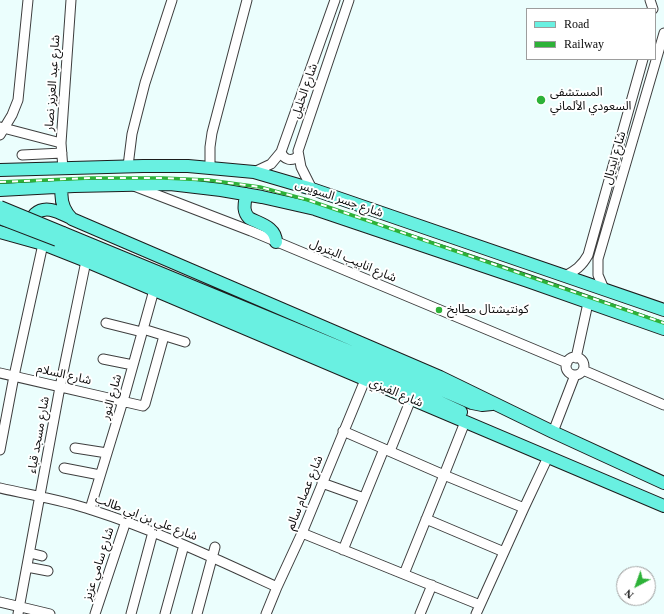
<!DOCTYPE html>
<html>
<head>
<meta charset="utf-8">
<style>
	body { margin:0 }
	#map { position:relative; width:664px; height:614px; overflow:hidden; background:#ebfefd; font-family:"Times New Roman",serif }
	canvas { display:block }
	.legend { position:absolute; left:526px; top:8px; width:130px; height:52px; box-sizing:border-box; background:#fff; border:1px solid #9d9d9d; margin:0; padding:5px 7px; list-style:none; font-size:12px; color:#0b0b0b }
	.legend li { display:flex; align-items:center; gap:8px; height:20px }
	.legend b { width:20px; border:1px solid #9d9d9d }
	.north { position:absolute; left:616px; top:566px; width:40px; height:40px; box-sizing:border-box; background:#fff; border:1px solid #9d9d9d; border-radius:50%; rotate:221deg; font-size:11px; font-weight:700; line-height:16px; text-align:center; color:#0b0b0b }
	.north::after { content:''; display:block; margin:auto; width:14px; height:18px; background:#2db238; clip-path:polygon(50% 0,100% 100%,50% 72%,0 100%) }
</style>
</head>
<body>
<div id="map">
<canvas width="664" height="614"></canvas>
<ul class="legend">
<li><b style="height:5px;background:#69f0e1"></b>Road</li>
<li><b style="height:5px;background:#2db238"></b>Railway</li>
</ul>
<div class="north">N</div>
</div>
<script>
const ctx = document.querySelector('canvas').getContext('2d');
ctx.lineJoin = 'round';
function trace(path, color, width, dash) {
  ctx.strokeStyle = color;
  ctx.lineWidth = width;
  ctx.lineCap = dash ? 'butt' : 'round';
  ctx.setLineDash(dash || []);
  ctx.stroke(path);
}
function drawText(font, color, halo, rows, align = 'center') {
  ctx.font = font + ' "Times New Roman","Noto Sans Arabic",serif';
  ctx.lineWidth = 4;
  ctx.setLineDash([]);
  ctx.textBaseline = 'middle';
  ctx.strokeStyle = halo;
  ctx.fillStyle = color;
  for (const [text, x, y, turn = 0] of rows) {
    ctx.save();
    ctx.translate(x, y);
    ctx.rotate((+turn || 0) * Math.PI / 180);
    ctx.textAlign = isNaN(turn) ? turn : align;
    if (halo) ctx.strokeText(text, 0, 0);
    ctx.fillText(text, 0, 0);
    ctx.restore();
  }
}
const minor = new Path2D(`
	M650 0 653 9
	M0 127 61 143
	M0 135 12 115 18 100 28 0
	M281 152C284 160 292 162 298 156
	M22 155 62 153
	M128 166 132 134 145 83 172 0
	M210 167V147L212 133 247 0
	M63 169 61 143 71 0
	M254 172 271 164 281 152 335 0
	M134 186 251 231 567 363
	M312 189 301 167 298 151 349 0
	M565 276C575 271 582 266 588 255L643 59
	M604 289 598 275V259L664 33
	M106 323 142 332
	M143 329 185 342
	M566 366a9 9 0 1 1 18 0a9 9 0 1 1-18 0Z
	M576 358 588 303
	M103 359 133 365
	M583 370 664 405
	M0 373 143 406 145 404 164 336
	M465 422 444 475 524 508
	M343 431 444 475 404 574
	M553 432 575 375
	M75 448 107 453
	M0 450 14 376 43 244
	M390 451 411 399
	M64 468 100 475
	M322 483 364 498
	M0 488C30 495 63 500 92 510 155 530 216 559 277 587
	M90 509 123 401 154 290
	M426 519 504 552
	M302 533 480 605
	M343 550 384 449
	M30 553 42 556
	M27 567 48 571
	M0 602 50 614
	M18 614 60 387 86 261
	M95 614 126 521
	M131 614 153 532
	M165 614 184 545
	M197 614 215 547
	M266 614 277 587 302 533 365 380
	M420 614 432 585
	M476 614 524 508 548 457`);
const major = new Path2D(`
	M0 170 143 166H188L254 172 312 189 664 310
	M62 187C60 199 63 210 72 219L440 377 553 432 664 483
	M0 190 74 186 170 184 221 190 262 197 315 209 528 281 664 329
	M246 194C245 203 242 211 249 218 260 224 276 227 276 242
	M30 229C29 223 31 218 35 214 46 204 60 213 71 218
	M0 232 43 244 86 261 664 506
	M63 233 400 372 472 403 482 405 492 404
	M57 240 387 378 461 412`);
trace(minor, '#3e3e3e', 11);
trace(major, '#1c1c1c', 14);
trace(minor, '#fff', 9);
trace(major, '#69f0e1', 12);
const rail = new Path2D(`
	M0 182 91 178H163L208 180 260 187 308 200 664 323`);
trace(rail, '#2db238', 3.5);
trace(rail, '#fff', 2, [6]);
const majorBridge = new Path2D(`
	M0 207 63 233
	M0 218 57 240`);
trace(majorBridge, '#1c1c1c', 14, []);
trace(majorBridge, '#69f0e1', 12);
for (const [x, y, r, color] of [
	[541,100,5,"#2db238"],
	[439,310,4,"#2db238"]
]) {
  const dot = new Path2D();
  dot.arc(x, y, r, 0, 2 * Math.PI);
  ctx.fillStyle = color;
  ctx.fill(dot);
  trace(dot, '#fff', 1.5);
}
drawText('12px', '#0b0b0b', '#fff', [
	["شارع عبد العزيز نصار",53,83,-86],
	["شارع الخليل",305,91,-71],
	["شارع ايديال",615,158,-74],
	["شارع جسر السويس",339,199,19],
	["شارع انابيب البترول",353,261,23],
	["شارع السلام",64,375,13],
	["شارع الفيزي",396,393,23],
	["شارع النور",112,397,-74],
	["شارع مسجد قباء",39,435,-80],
	["شارع عصام سالم",305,493,-68],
	["شارع علي بن ابي طالب",146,518,21],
	["شارع سامي عزيز",99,564,-72]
]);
drawText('12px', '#0b0b0b', '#fff', [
	["المستشفى",550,93],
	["السعودي الألماني",550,107],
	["كونتيشتال مطابخ",447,310]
], 'left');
</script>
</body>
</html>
